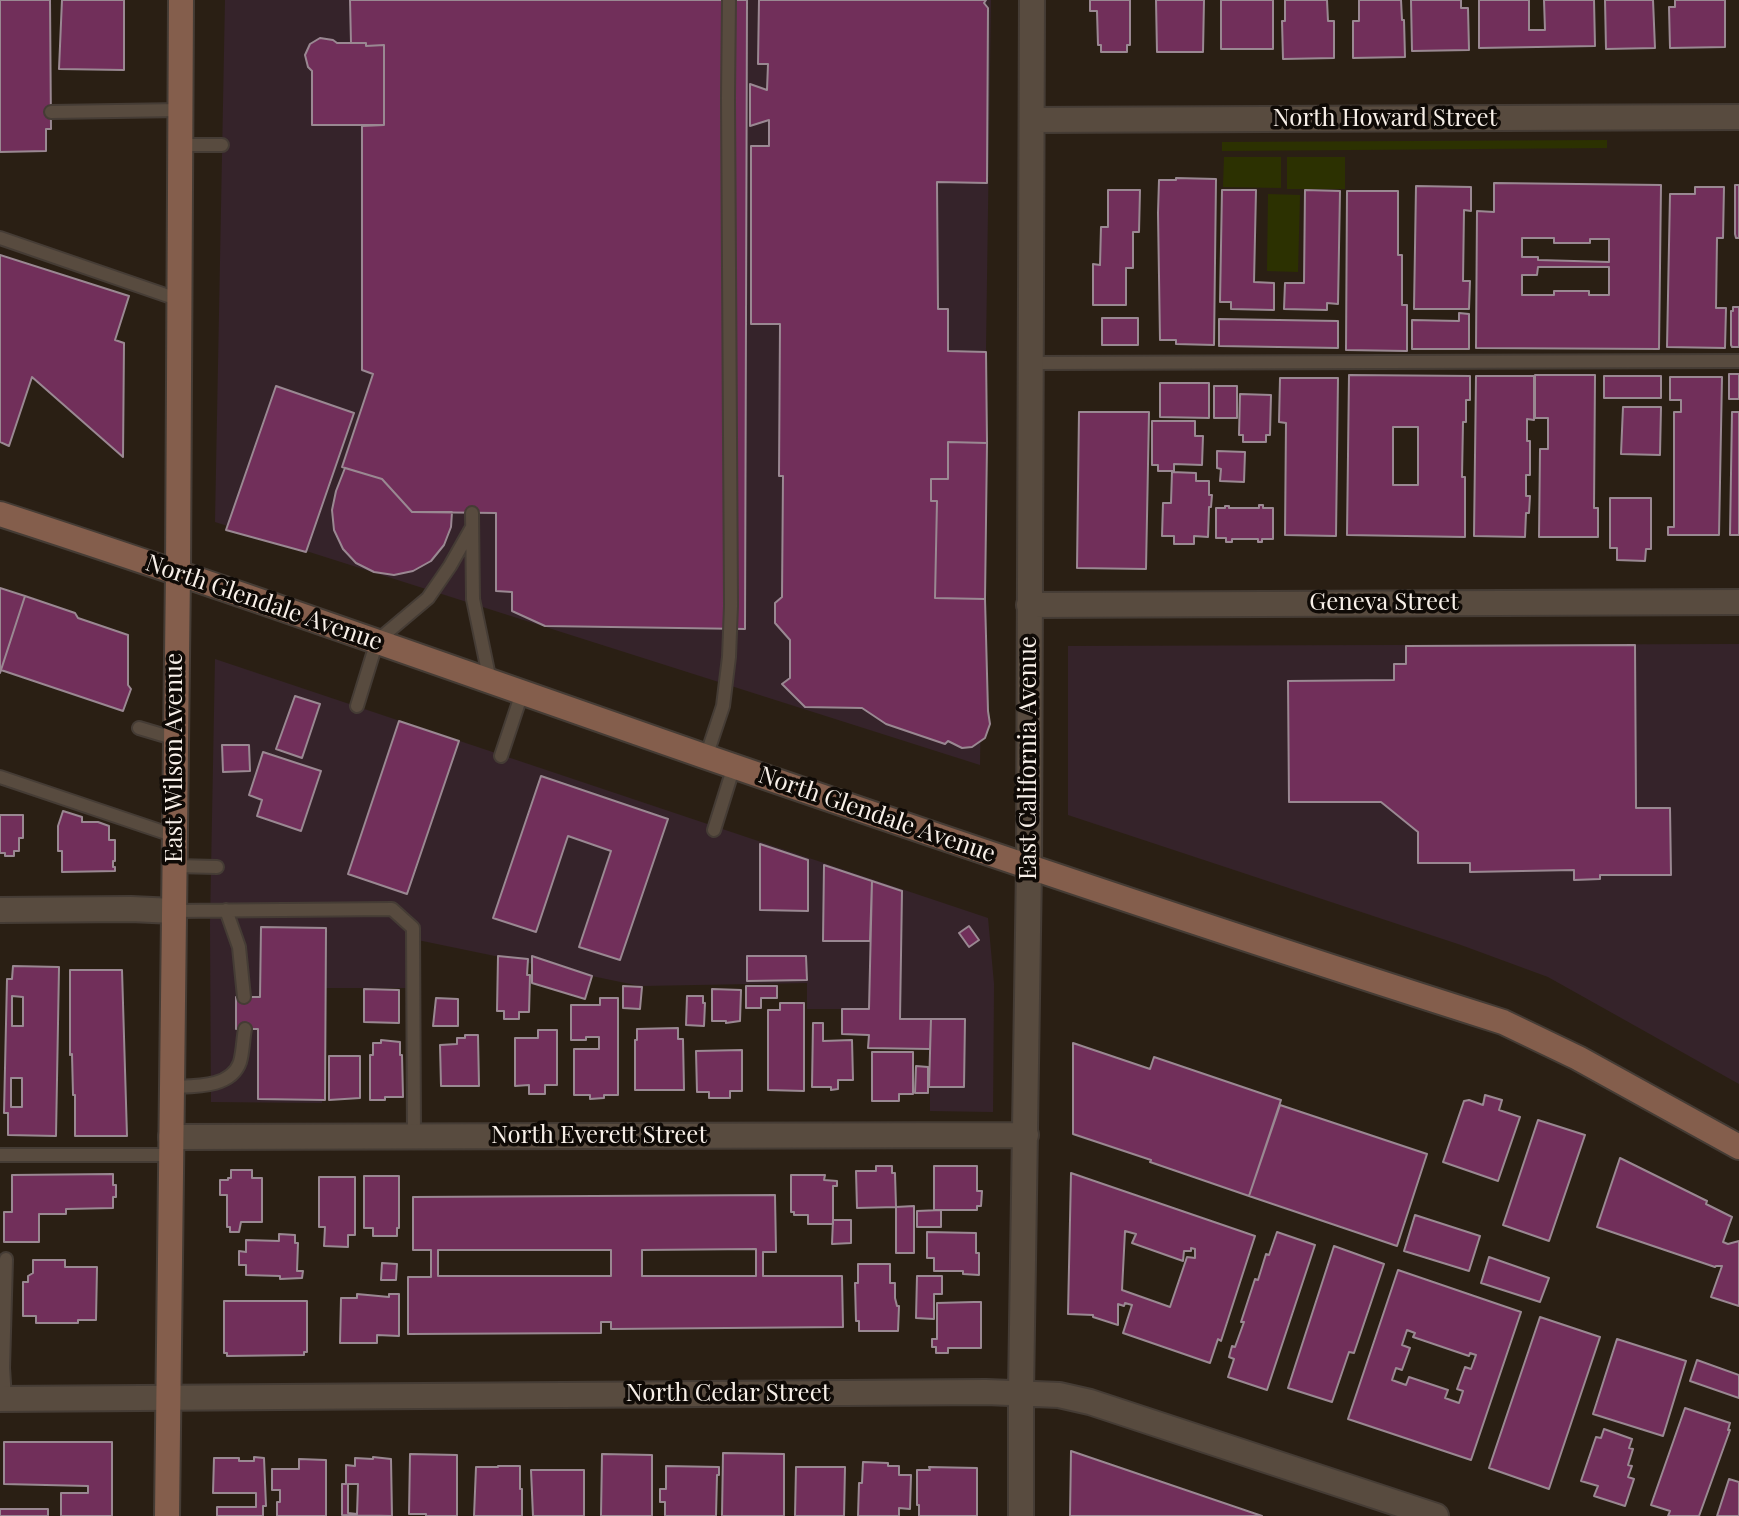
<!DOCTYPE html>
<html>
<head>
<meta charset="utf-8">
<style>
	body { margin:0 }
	canvas { display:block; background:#2a1f14 }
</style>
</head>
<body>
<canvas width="1739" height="1516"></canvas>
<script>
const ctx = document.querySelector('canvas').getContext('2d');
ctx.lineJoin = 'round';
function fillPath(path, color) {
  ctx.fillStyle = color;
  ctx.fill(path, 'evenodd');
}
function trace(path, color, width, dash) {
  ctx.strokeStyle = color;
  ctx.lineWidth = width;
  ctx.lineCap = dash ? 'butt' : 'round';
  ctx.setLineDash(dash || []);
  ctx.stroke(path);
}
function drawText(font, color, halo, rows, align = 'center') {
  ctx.font = font + ' "Playfair Display",serif';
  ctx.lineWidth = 7;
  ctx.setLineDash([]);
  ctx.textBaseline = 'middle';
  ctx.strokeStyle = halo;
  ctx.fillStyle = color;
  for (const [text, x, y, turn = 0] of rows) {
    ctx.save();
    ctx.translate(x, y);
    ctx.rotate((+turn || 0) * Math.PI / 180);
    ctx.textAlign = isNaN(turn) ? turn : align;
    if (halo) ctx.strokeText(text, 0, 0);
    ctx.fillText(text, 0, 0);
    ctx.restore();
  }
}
fillPath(new Path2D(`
	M225 0H991L980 765 215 522Z
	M1739 644V1084L1548 977 1461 945 1068 815V646Z
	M215 659 988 918 994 984 993 1112 930 1111V1049L868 1048 869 1009H807V983L640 986 408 938V988H326L322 1103 211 1102 210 924Z`), '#35232a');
fillPath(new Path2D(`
	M1607 140V148L1222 151V142Z
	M1224 157H1281V188L1223 187Z
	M1287 157H1345V189H1287Z
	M1268 194 1300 195 1298 272 1267 271Z`), '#2c3101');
const building = new Path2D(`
	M0 0H50L51 129H46V151L0 152Z
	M62 0H124V70L59 69Z
	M350 0H747L745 629 545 626 512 611V592L496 591V513L412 512 382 479 342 467 373 374 362 370V126L384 125V45L366 46V43H351Z
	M759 0H986L984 3 988 8 987 183 937 182 938 309H948V351L986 352 987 443 948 442V479H931V501H937L935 598 985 599 988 711 990 724 985 738 972 747 962 748 948 741 945 744 886 724 862 708 805 707 782 684 790 678V640L775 623V603L782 597 783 476H779L780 324H751V146H769V120L750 126V84L767 90 768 64H758Z
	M1090 0H1130V45H1127V52H1101V45H1098L1097 11H1090Z
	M1156 0H1204L1203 52H1157Z
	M1221 0H1273V49H1221Z
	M1285 0H1327L1328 21H1334V58L1283 59 1282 21H1285Z
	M1359 0H1401L1402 20H1404L1405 57 1353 58V21H1359Z
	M1411 0H1461V8H1468L1469 50 1412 51Z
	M1479 0H1529V30H1545L1544 0H1594L1595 46 1479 48Z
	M1605 0H1653L1655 48 1606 49Z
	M1675 0H1725V47L1670 48 1669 7H1675Z
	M320 38 333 40 337 43H366V46L384 45V125H312V71L308 67 305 55 310 44Z
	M1176 178 1216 179 1214 345 1176 344V340H1160L1158 213 1159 180H1176Z
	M1494 183 1661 185 1659 349 1476 348 1477 211 1494 212ZM1522 238H1554V243H1590V239H1609V262L1538 260V257H1522ZM1538 267H1609V295H1589V291H1554V295H1522V275H1537Z
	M1735 185H1739V238H1736L1735 234Z
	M1416 186 1471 187V211L1464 210 1463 281H1470L1469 309H1414Z
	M1695 187H1724L1723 238H1717L1716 308H1726L1725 348 1667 347 1670 194H1695Z
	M1108 190H1140L1139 232H1133V268H1126V305H1093V264L1100 265 1101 227H1108Z
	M1222 190H1256L1254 282 1274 283V310L1231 309V302H1220Z
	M1305 190 1340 191 1338 304 1327 303V310L1284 309 1285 283H1304Z
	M1347 191H1398V255H1402V305H1407V351L1346 350Z
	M0 255 129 296 115 340 124 343 123 457 32 377 9 446 0 442Z
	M1733 307H1739V347H1732L1731 345V311H1733Z
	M1459 313 1469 314V349H1412V320L1459 321Z
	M1102 318H1138V345H1102Z
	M1219 319 1338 321V348L1219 346Z
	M1729 374H1739V399H1729Z
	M1349 375 1470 376V400H1466V422H1463L1462 477H1465V537L1347 535ZM1393 427H1418V485H1393Z
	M1535 375H1595L1594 508H1598V537H1539L1540 449H1548V418H1535Z
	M1476 376H1534V420L1527 419V441H1530V475H1526V496H1530L1529 513H1526L1525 537 1474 536Z
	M1604 376H1661V398H1604Z
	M1670 377H1722L1719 535H1668V527H1674V412H1681V400H1670Z
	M1280 378H1338L1336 536 1285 535 1286 423 1279 422Z
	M1160 383H1209V418L1160 417Z
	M276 386 354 413 306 552 226 530Z
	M1214 386H1237V418H1214Z
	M1240 394 1271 395 1270 435H1266V442H1243V435H1239Z
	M1623 407H1661L1660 455 1621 454Z
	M1079 412H1149L1146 569 1077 568Z
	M1732 412H1739V535H1730Z
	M1152 421H1195V436H1203L1202 465 1174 464V471H1158V465H1152Z
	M948 442 987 443 985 599 935 598 937 501H931V479H948Z
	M1217 451 1245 452 1244 482 1220 481 1221 469 1217 468Z
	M345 468 382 479 412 512H452L451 527 444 545 431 561 413 571 394 575 374 572 356 563 343 549 334 530 332 510 336 491Z
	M1172 472 1196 473V481H1209V495H1212L1211 507H1209L1208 537 1194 536V544H1174V536H1162L1163 503H1171Z
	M1610 498H1651V549H1646L1645 561 1617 560V548H1610Z
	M1259 505H1263V508H1273V539H1262V542H1258V539H1232V542H1226V538H1216V508H1225V506H1229V508H1259Z
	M0 588 25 596 0 673Z
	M25 596 75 613 78 618 128 635V685L131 689 123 711 1 670Z
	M1635 645 1636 808H1670L1671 875H1600V879L1574 880V870L1470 872V863H1418V832L1381 802H1289L1288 681 1394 680V664H1406V646Z
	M295 696 320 704 302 758 276 749Z
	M399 721 459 741 407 894 348 874Z
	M222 745H249L250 771 223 772Z
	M263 752 321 771 301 831 257 816 262 800 249 795Z
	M541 776 668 819 620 960 579 947 611 851 568 836 536 932 493 918Z
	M63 811 82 817V822H98L109 826V840H115V861H113V867H115V871L62 872V851H58V826Z
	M0 815H23V838H19V851H14V856H5V853H0Z
	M760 844 808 860V911L760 910Z
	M824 865 872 881 870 941H823Z
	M872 881 902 891 900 1019H931L930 1049 868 1048 869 1035 842 1034V1009H869Z
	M969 926 979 940 969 947 959 933Z
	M261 927 326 928 325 1100 258 1099V1029H236V997H260Z
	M498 956 528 959 527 975H530L529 1012H519V1019H504V1011H497Z
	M532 956 592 976 585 999 532 983Z
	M747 956H806L807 980 747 981Z
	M13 966 59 967 56 1136 8 1135V1113H4L7 979H12ZM12 996 23 997V1026H12ZM11 1078H22V1107H11Z
	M70 970H122L127 1136H75V1095H73L72 1054 70 1055Z
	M623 986 642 987 640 1009 623 1008Z
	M746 986H777V998H761V1008H746Z
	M364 989 399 990V1023L364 1022Z
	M712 989 741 990 740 1021 726 1023V1021H712Z
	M687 996H703V1003H705L704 1026 686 1025Z
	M436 998 458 999V1026H433Z
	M600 998H618V1095H604V1098L590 1099V1095H574V1049H599V1037H586V1040H571V1005H600Z
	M780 1003H804V1091L768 1090V1010H780Z
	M931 1019H965L964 1087H929Z
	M813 1023H823V1041L852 1040 853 1080H838V1089L831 1090V1087H812Z
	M678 1028V1039H683L684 1090H635V1040H637V1029Z
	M538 1030H557V1085H545V1094H529V1085L515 1086V1038H538Z
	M465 1035H478L479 1086H441L440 1045 457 1044V1038H465Z
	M381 1040 400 1042V1055H402L403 1097H385V1100H370V1055H373V1043H381Z
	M1073 1043 1150 1069 1154 1057 1281 1100 1249 1196 1150 1162 1151 1160 1073 1134Z
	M742 1050V1091H730V1098H709V1092H697L696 1051Z
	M872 1052H913V1094H899V1101H872Z
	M329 1056H360V1098L329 1100Z
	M916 1066 928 1067V1093H915Z
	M1485 1095 1502 1100 1499 1110 1520 1117 1498 1181 1443 1162 1464 1101 1469 1100 1483 1105Z
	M1280 1105 1427 1154 1397 1246 1249 1196Z
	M1538 1120 1585 1135 1549 1241 1503 1225Z
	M1620 1158 1707 1201 1706 1204 1732 1217 1723 1242 1728 1244 1739 1241V1306L1711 1297 1722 1266H1716L1715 1267 1597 1227Z
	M876 1166H892V1173H895L896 1207 857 1208 856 1171H876Z
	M934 1166H977V1191H982L981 1206H977V1210H934Z
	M231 1170H252V1178H262V1222H241L239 1232H230V1227H227V1195H220V1180H228V1178H231Z
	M1071 1173 1255 1236 1221 1341 1218 1339 1210 1363 1123 1333 1132 1305 1125 1303 1124 1306 1118 1304V1325L1093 1317V1315L1068 1314ZM1125 1231 1136 1234 1132 1243 1183 1261 1184 1251H1191V1248L1195 1249V1258L1187 1257 1170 1307 1122 1290Z
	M113 1174V1185H116V1197H113V1208L66 1209V1214H39V1242H4V1212H12V1175Z
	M791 1175H825L824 1180 837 1181V1186H833V1224H808V1215H794V1212H791Z
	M364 1176H399V1228H397V1236H373V1228H364Z
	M319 1177H355V1235H348V1247L324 1246 325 1227H319Z
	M775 1195 776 1252H763V1276H842L843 1327 611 1329V1322H601V1333L408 1334V1277H431V1250H413V1197ZM756 1249V1276H642V1250ZM438 1250H611V1276H438Z
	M914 1206V1253H896V1207Z
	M941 1210V1227H917V1211Z
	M1415 1215 1480 1236 1469 1271 1404 1251Z
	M833 1220H851V1243L832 1244Z
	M927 1232 976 1233V1253H979V1275L963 1274V1271H934V1258H927Z
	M1277 1232 1315 1245 1267 1390 1228 1377 1234 1359 1229 1357 1232 1346 1235 1347 1244 1322H1241L1255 1279 1258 1280 1266 1254 1269 1255Z
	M279 1234 295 1235V1243H298L297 1271H303L302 1278 280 1279V1276L246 1275V1265H239V1251L246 1252V1240L279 1241Z
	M1334 1246 1384 1264 1354 1353 1349 1352 1332 1402 1288 1388Z
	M1489 1257 1549 1278 1540 1302 1481 1283Z
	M33 1260H65V1267H97L96 1320H78V1323H36V1316H23V1282H28V1276L33 1273Z
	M382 1263 397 1264 396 1280H381Z
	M858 1264H890V1283H895V1298L897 1306H899L898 1331H859V1321H856L855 1283H858Z
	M1398 1270 1521 1312 1471 1460 1348 1419ZM1407 1330 1415 1333 1413 1337 1469 1356 1470 1353 1476 1355 1471 1369 1465 1367 1457 1389 1463 1391 1459 1403 1445 1398 1448 1390 1409 1377 1406 1385 1392 1380 1396 1368 1402 1370 1410 1348 1402 1345Z
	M917 1276H942V1294H934V1319L916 1318Z
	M357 1294 389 1297V1294H399V1336L377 1335V1343H340L341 1298H357Z
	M224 1301H307V1352H304V1355L227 1356V1353H224Z
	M974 1302H981V1348H948V1353H936V1347H932V1339H937V1303Z
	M1540 1317 1600 1337 1549 1489 1489 1468Z
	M1617 1339 1686 1361 1663 1436 1593 1414Z
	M1697 1360 1739 1375V1398L1690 1381Z
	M1685 1408 1730 1423 1728 1430H1730L1699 1516H1668L1670 1511 1651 1505Z
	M1604 1429 1632 1439 1629 1448 1633 1449 1628 1465 1632 1466 1628 1477 1634 1479 1625 1506 1594 1496 1598 1486 1581 1481 1596 1437 1601 1438Z
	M4 1442H112V1516H61V1493H88V1486L4 1484Z
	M1071 1451 1262 1516H1070Z
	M723 1453 784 1454V1516H722Z
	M410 1454 457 1455V1516H426V1514H409Z
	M602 1454 652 1455V1516H601Z
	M254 1457 264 1458 266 1506H263V1516H217V1507H256V1493H213L214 1458H239V1461H254Z
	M373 1457 391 1459 392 1516 342 1515V1484H346V1465L355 1466V1458L373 1459ZM348 1484H358L357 1514 348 1513Z
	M299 1459 326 1460V1516H277V1502H280V1490H272V1469H299Z
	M863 1462 888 1463V1466H899V1475H911L910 1509 899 1508V1516H858L859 1483H862Z
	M498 1466H520V1489H522V1516H474L476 1467H498Z
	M666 1466 719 1467V1475H717L716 1516H665V1502H660V1489H666Z
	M796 1467H845L844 1516H795Z
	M929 1467 977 1468V1516H919V1505H917V1470H930Z
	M531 1470H584V1516H533Z
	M1729 1479 1739 1482V1516H1717Z
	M0 1509H48V1516H0Z`);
fillPath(building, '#712f5a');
trace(building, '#9a8892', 2);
const lane = new Path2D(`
	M51 112 181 110
	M181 145H222
	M0 238 180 300
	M1032 363 1739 361
	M472 513 473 599 490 681
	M357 706 377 641 428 598 450 566 471 529
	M139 728 176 739
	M501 756 522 693
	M706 757 723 706 729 657 731 606 728 98 729 0
	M0 777 175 836
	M714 830 734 766
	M175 866 217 867
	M226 910 239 947 244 997
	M174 911 392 909 413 928 414 1136
	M172 1087C195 1086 231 1088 240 1062 243 1052 243 1039 245 1029
	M0 1155H171
	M5 1399 3 1368 6 1259`);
const street = new Path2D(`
	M1032 120 1739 117
	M1029 605 1739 602
	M0 910 131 909 174 911
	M171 1137 1026 1135
	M0 1399 986 1392 1059 1395 1090 1402 1436 1516
	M1021 1516V1392L1029 867 1032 0`);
const secondary = new Path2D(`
	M0 514C235 590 468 674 701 755 968 847 1235 937 1503 1022L1578 1058 1739 1147
	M167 1516 178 572 181 0`);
trace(lane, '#453c35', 16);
trace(street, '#453c35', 28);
trace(secondary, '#453c35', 28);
trace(lane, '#584b3f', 12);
trace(street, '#584b3f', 24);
trace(secondary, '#845e4c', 24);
drawText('24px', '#f8f0e9', '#0f0a06', [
	["North Howard Street",1385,119],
	["North Glendale Avenue",264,603,19],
	["Geneva Street",1384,603],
	["East Wilson Avenue",175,758,-90],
	["East California Avenue",1029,758,-90],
	["North Glendale Avenue",877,815,19],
	["North Everett Street",599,1136],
	["North Cedar Street",728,1394]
]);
</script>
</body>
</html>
